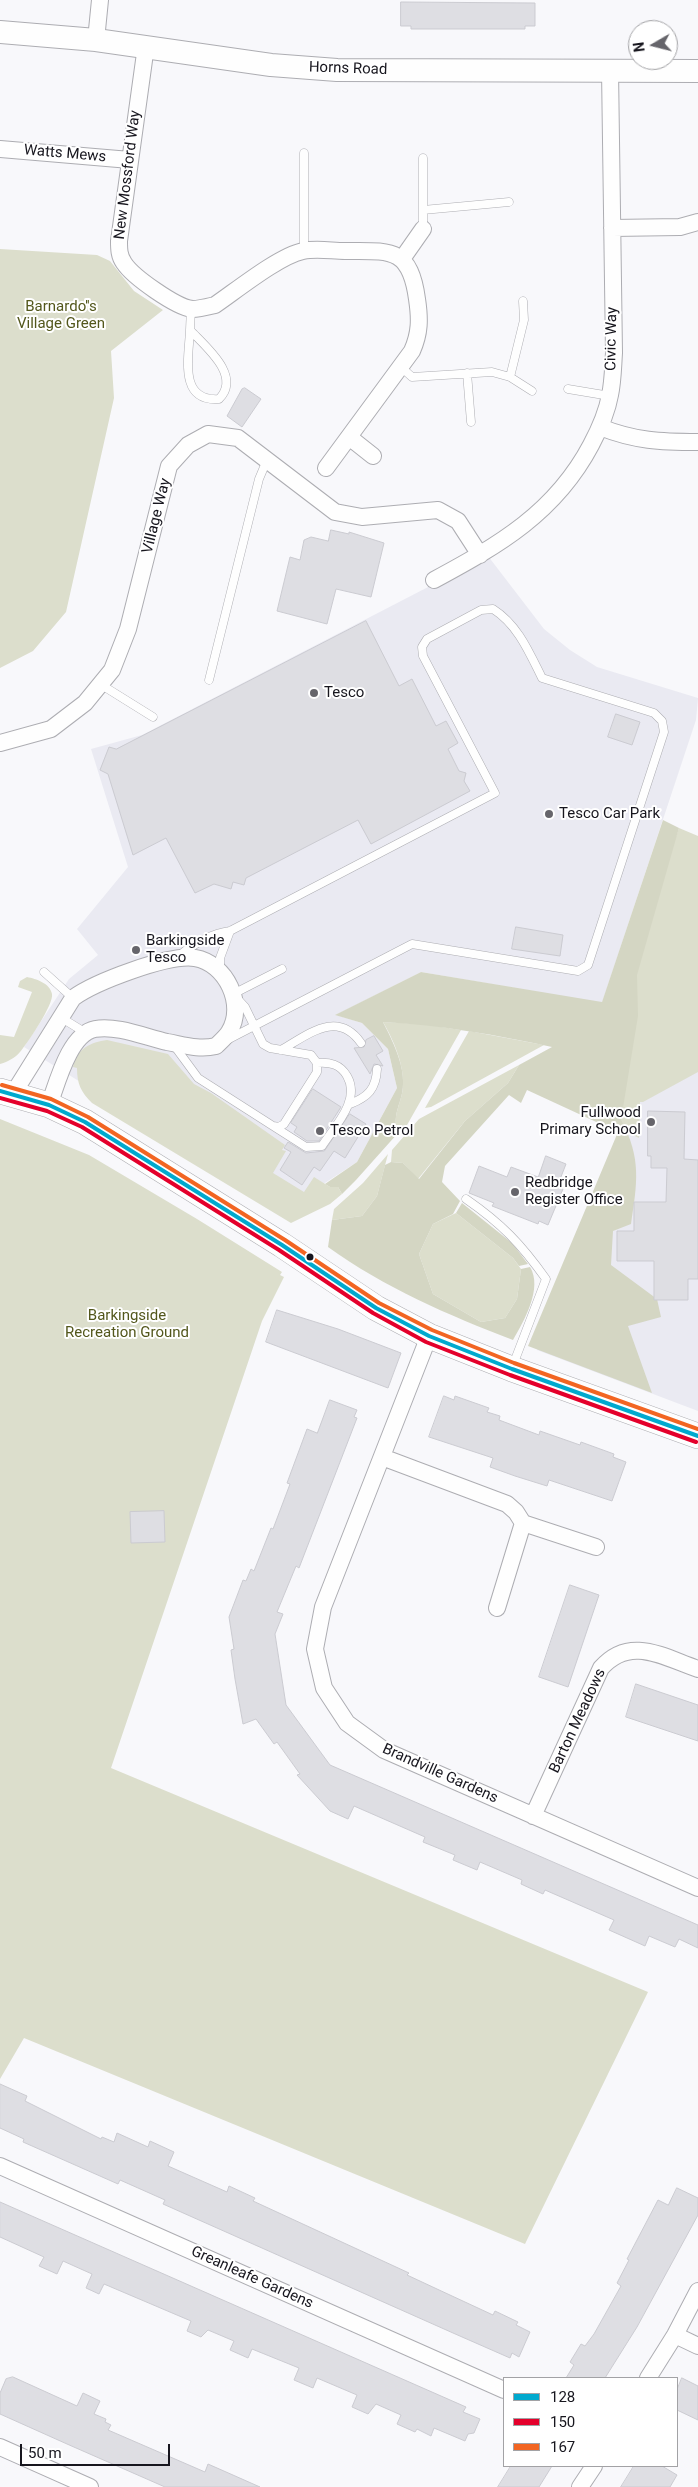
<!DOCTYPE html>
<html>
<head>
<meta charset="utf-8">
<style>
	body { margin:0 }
	#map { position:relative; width:698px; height:2487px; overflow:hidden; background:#f8f8fb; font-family:Roboto,sans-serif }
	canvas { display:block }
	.legend { position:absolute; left:503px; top:2377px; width:175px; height:90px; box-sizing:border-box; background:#fff; border:1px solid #a2a2a5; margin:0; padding:6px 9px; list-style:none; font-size:15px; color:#17161e }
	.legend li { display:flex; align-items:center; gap:10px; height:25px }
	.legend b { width:25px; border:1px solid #a2a2a5 }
	.north { position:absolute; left:628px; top:20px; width:50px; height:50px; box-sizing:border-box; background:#fff; border:1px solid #a2a2a5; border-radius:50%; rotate:262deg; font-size:14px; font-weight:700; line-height:20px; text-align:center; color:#17161e }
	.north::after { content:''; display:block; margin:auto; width:18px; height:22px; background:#66656b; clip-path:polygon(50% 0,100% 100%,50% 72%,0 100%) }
	.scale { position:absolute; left:20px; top:2444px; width:150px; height:22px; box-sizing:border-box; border:2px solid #17161e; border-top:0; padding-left:6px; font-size:15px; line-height:18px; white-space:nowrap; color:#17161e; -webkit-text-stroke:4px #fff; paint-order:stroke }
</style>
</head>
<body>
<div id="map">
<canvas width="698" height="2487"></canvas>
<ul class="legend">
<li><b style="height:6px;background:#00a9ce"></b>128</li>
<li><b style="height:6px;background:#e4002b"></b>150</li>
<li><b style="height:6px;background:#f26522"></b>167</li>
</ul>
<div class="north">N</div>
<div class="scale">50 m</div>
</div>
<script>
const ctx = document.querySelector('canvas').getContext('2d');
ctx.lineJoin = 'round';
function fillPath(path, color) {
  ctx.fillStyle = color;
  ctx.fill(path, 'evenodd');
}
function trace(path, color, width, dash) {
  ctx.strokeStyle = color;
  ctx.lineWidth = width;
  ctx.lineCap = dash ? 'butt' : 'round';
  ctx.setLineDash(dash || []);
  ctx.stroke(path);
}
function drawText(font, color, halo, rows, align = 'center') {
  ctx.font = font + ' Roboto,sans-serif';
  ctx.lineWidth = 4;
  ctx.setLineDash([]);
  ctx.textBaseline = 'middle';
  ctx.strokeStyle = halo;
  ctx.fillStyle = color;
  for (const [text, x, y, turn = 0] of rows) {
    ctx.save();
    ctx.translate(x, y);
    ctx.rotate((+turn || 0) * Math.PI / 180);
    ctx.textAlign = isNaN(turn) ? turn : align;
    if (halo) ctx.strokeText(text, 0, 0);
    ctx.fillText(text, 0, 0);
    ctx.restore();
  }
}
fillPath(new Path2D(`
	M488 556 544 629 570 650 597 667 698 698 696 720 602 1003 421 972 336 1015 362 1023 388 1049 397 1088 357 1162 302 1198 98 1093 24 1047 69 979 98 955 77 929 128 867 91 749 142 735Z
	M698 836V1411L537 1350 628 1134Z`), '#eaeaf2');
fillPath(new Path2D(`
	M0 249 97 255 110 261 134 291 163 310 111 351 114 398 66 612 33 651 0 668Z
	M679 828 698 836V1072L643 1102H640L639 1138 580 1111Z
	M27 977C36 979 50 983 52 994 54 1004 27 1044 20 1052 15 1058 7 1062 0 1064V1035L14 1037 32 992 18 987 20 981Z
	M383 1022 423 1024 461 1030 407 1125 398 1133C391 1113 403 1103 403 1084 404 1064 393 1039 383 1022Z
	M469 1031 544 1045 431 1107 425 1108Z
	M107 1040 168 1054 194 1084 211 1093 285 1145 282 1150 286 1151 273 1173 304 1192 314 1177 330 1187H338L342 1194 330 1204 291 1223 92 1103C81 1092 77 1084 77 1068L73 1067C76 1049 91 1042 107 1040Z
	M519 1065 508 1083 465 1121 418 1179 403 1163 391 1162 392 1150 419 1119Z
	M0 1119 89 1155 197 1219 282 1272 280 1275 284 1277 262 1321 111 1768 648 1992 525 2244 24 2038 0 2079Z
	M388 1154 377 1196 362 1216 332 1220 334 1209 363 1183Z
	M456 1213 513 1258 521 1269 517 1299 505 1318 481 1322 433 1294 419 1254 433 1224Z`), '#dcdecc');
fillPath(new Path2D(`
	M663 820 679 828 637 975 638 1016 621 1120C642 1158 637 1184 631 1224L613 1231 611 1265 657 1299 661 1317 628 1326 652 1393 528 1346 618 1132 527 1090 521 1103 509 1095 445 1166 442 1182 460 1201 453 1214 433 1224 419 1254 433 1294 481 1322 505 1318 517 1299 521 1269 530 1267C543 1288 524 1321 513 1340 448 1315 385 1288 328 1247L332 1220 362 1216 377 1196 385 1165 391 1162 403 1163 419 1179 465 1121 508 1083 519 1065 552 1047C496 1035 441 1025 383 1022 392 1040 404 1063 403 1084 403 1103 391 1113 398 1133L356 1180 342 1194 338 1187H330L325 1184 357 1162 397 1088 388 1049 362 1023 335 1015 421 972 602 1002Z
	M462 1203 512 1243 528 1264 519 1266 513 1258 456 1213Z`), '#d4d6c3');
const building = new Path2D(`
	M401 2 535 3V26H525V29H411V26H401Z
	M245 388 261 399 242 427 227 416 242 389Z
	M331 530 349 534V532L384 543 371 597 336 589 327 624 277 611 290 557 300 560 304 540 311 537 328 541Z
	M366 621 399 686 412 679 436 726 446 721 458 743 448 749 459 771 466 773 464 781 470 791 371 844 358 820 246 878 244 885 233 882 231 889 214 884 195 893 166 838 133 855 108 774 100 770 109 747 116 749Z
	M616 714 640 722 632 745 608 737Z
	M516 927 563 935 560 956 512 949Z
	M374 1036 383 1051 376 1055 383 1066 374 1064 370 1074 354 1048 364 1047 366 1040Z
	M313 1089 341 1107 319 1141H307L294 1132 297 1127 291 1123Z
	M648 1111 685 1112 684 1159 698 1160V1279H688V1300H654V1261H617V1231H634V1202H666L667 1168H651V1156H648Z
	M350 1114 366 1124 345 1158 334 1151 320 1171 314 1167 302 1185 280 1170 291 1152 284 1148 288 1142 306 1153 324 1151Z
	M546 1156 566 1164 557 1187 563 1189 548 1225 539 1221 538 1224 492 1206 494 1203 469 1193 479 1166 507 1177 511 1167 538 1177Z
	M277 1310 338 1329 401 1353 388 1388 266 1342Z
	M444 1396 454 1400 455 1396 489 1408 487 1412 500 1416 499 1420 539 1435 540 1431 580 1445 581 1442 614 1454 613 1457 626 1462 612 1501 549 1480 547 1486 515 1476 490 1467 493 1458 429 1437Z
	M330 1400 357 1410 354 1417 357 1418 299 1568 296 1566 277 1612 283 1614 275 1634 286 1705 330 1765 698 1925V1948L679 1939 675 1947 649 1936 645 1946 609 1930 614 1920 545 1890 543 1894 521 1884 522 1880 480 1862 477 1870 453 1860 455 1855 423 1842 425 1837 354 1806 348 1819 330 1811 297 1775 300 1774 277 1742 274 1744 256 1719 243 1724 235 1679 231 1650 234 1649 229 1617 243 1580 246 1581 251 1569 254 1571 271 1528 273 1529 290 1484 287 1483 307 1429 317 1433Z
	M164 1511 165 1542 131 1543 130 1512Z
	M570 1585 599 1595 568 1687 539 1677Z
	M636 1684 698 1705V1741L626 1717Z
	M0 2084 27 2096 25 2101 101 2139 102 2137 114 2142 117 2133 148 2147 150 2141 174 2152 168 2166 227 2192 229 2186 255 2198 253 2201 409 2273 407 2275 437 2289 493 2315 495 2311 518 2322 516 2325 530 2332 519 2357 512 2353 510 2358 453 2333 163 2204 165 2200 120 2180 118 2184 23 2142 24 2139 0 2128Z
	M677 2188 698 2198V2215L637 2327 605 2378H566L574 2365 570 2362 581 2344 585 2346 594 2334 621 2286 617 2283 629 2260 627 2259 658 2200 668 2205Z
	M0 2202 466 2407 463 2412 480 2419 474 2433 468 2434 465 2441 434 2428 431 2436 417 2429 415 2432 397 2424 401 2415 376 2404 368 2414 352 2407 357 2395 317 2378 313 2388 294 2380 299 2368 252 2349 248 2358 230 2350 234 2341 208 2330 201 2337 187 2331 191 2321 104 2284 99 2294 86 2288 92 2274 63 2261 57 2274 39 2266 44 2257 0 2237Z
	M13 2377 77 2406 83 2393 100 2401 94 2414 106 2419 105 2422 111 2425 108 2430 205 2472 208 2464 260 2487H165L67 2444 0 2414V2393L6 2379Z
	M682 2378 698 2386V2420L677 2410V2390Z
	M511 2466H552L539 2487H498Z
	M634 2466H662L677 2475 670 2487H621Z`);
fillPath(building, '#dedee3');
trace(building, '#cbcbd1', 1);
const lane = new Path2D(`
	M423 158V229
	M423 210 509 202
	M304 251V153
	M190 330C189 356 178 402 219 399 242 376 206 347 190 330L191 308
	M401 367 412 377 492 372 510 377 532 391
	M467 373 471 422
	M510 377 524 320 523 301
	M568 389 610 396
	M209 680 259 479 267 460
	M100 684 153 717
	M180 955C193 944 213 933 230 931L495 793 423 656 422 647 427 639 481 610 493 609C518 625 529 652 542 678L654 713 662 721 664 732 588 965 578 971 412 944 229 1039
	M220 969V958L230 931
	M44 972 73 998
	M60 1017 86 1033
	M173 1044 198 1078 273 1126 279 1127 284 1124 317 1072V1063L311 1055 270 1048 263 1044 245 1007 233 994 282 969
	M281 1050C308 1035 337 1009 361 1043
	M350 1104C368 1097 376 1089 377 1069
	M273 1126 306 1147 322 1146C335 1126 361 1100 347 1076 340 1064 330 1062 317 1063
	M466 1199C502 1224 521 1244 546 1279L513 1365`);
const street = new Path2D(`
	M96 40 100 0
	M146 46 119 241C119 249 119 256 124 263 133 277 176 307 192 309 200 309 207 307 215 305 237 290 279 256 303 251 316 248 332 251 345 251 390 251 410 247 417 299 420 319 420 333 412 351L326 468
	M0 149 130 160
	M612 228 680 227 698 222
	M402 259 423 229
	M600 427C635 441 661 442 698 442
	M349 437 373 456
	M434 580C499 545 555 513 591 445 599 430 607 412 610 395 613 381 613 367 614 353L610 70
	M0 743 51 729 85 703 112 670 128 629 169 466 188 445 208 434 238 438 335 512 362 517 438 510 458 521 480 555
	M13 1094 73 998C95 982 168 954 195 958 226 963 246 1005 229 1032 226 1037 220 1042 216 1046 199 1050 184 1045 167 1042 145 1037 117 1025 95 1029 69 1034 57 1084 49 1105
	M429 1336 323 1607 315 1649 324 1688 347 1723 384 1750 698 1888
	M382 1457 507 1504 516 1512 523 1523 497 1608
	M523 1523 596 1547
	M533 1816 601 1668C630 1635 663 1657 698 1669
	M0 2166 504 2390
	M675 2335 698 2346
	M648 2378 675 2335 698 2291
	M0 2447 90 2487
	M580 2487 594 2466`);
const secondary = new Path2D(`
	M0 32 96 40 271 65 337 70 698 71`);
const primary = new Path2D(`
	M0 1091 49 1105 85 1122 282 1245 376 1308 429 1336 512 1369 698 1436`);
trace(lane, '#adadb2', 9);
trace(street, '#adadb2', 18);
trace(secondary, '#adadb2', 24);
trace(primary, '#adadb2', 26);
trace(lane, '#fefefe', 8);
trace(street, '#fefefe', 16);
trace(secondary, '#fefefe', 22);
trace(primary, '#fefefe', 25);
trace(new Path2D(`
	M0 1091 49 1105 85 1122 282 1245 376 1308 429 1336 512 1369 698 1436`), '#00a9ce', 4);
trace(new Path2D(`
	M0 1098 47 1111 82 1127 279 1250 373 1313 426 1342 510 1375 696 1442`), '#e4002b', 4);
trace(new Path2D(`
	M2 1085 51 1099 88 1117 285 1240 379 1303 432 1330 514 1363 698 1429`), '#f26522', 4);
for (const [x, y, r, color] of [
	[314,693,5,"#66656b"],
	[549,814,5,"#66656b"],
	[136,950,5,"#66656b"],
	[651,1122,5,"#66656b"],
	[320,1131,5,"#66656b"],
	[515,1192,5,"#66656b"],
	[310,1257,4.5,"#17161e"]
]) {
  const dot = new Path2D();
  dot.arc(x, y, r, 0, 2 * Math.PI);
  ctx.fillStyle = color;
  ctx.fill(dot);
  trace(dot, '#fff', 2);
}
drawText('15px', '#17161e', '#fff', [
	["Horns Road",348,69,2],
	["Watts Mews",65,154,5],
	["New Mossford Way",128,175,-83],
	["Civic Way",612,339,-89],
	["Village Way",157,516,-76],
	["Barton Meadows",578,1721,-65],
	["Brandville Gardens",440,1774,24],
	["Greanleafe Gardens",252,2278,24]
]);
drawText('15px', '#53571c', '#fff', [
	["Barnardo''s",61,307],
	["Village Green",61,324],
	["Barkingside",127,1316],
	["Recreation Ground",127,1333]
]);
drawText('15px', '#17161e', '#fff', [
	["Tesco",324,693],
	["Tesco Car Park",559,814],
	["Barkingside",146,941],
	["Tesco",146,958],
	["Fullwood",641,1113,"right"],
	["Primary School",641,1130,"right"],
	["Tesco Petrol",330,1131],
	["Redbridge",525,1183],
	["Register Office",525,1200]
], 'left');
</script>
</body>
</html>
